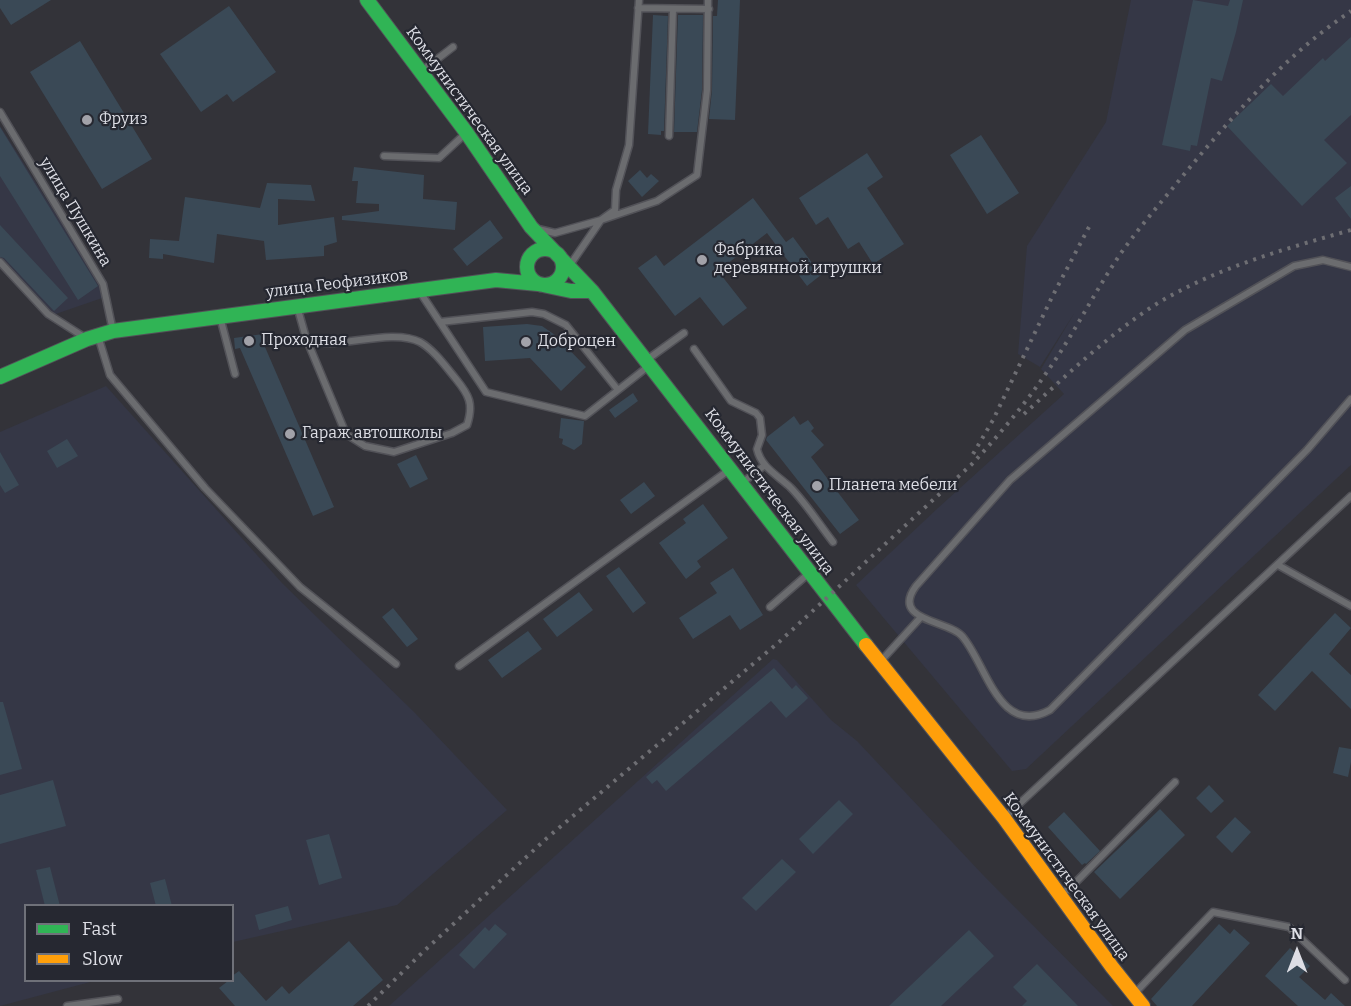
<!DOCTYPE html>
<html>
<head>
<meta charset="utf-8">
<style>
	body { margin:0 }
	#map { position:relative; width:1351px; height:1006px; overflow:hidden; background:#333339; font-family:Bitter,serif }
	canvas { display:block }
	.legend { position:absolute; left:24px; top:904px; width:210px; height:78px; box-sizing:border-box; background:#262831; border:2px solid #6f7179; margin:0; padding:8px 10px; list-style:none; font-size:18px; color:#dddee5 }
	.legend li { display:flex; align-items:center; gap:12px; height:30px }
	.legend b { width:30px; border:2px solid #6f7179 }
	.north { position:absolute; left:1267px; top:922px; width:60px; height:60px; -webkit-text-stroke:4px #262831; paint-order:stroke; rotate:0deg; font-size:16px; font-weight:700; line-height:24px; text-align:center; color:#dddee5 }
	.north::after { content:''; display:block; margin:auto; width:21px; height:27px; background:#dddee5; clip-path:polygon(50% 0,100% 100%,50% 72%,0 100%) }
</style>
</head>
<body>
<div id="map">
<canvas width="1351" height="1006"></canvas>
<ul class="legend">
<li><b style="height:8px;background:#30b455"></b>Fast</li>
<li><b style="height:8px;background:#ff9f0a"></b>Slow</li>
</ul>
<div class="north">N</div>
</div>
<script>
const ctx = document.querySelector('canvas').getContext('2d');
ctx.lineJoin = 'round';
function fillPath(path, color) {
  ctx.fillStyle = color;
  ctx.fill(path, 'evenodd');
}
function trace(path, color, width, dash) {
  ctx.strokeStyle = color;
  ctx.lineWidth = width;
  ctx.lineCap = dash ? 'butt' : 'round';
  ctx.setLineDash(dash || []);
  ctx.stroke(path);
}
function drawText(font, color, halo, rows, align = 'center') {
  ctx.font = font + ' Bitter,serif';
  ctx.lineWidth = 4.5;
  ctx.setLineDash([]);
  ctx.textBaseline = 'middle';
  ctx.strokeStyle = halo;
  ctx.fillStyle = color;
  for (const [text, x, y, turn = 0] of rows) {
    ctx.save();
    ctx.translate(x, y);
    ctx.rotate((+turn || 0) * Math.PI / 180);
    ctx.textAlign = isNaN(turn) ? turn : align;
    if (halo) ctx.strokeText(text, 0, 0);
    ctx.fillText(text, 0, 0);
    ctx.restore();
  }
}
fillPath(new Path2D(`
	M1131 0H1351V465L1026 769 1012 771 856 585 938 508 1064 394 1041 369 1075 312 1040 367 1018 354 1027 246 1106 122Z
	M0 126 108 296 47 317 0 265Z
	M106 386 282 583 415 713 507 810 397 905 233 942 232 906H26V980L94 981 0 1006V432Z
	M773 659 777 660 831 720 857 741 984 876 1113 1006H389Z`), '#353746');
fillPath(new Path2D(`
	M0 0H51L11 25 0 8Z
	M718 0H740L735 120 709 119 712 90 713 16H717Z
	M1193 0 1228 6 1230 0H1243L1236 32 1222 81 1211 78 1197 146 1191 145 1190 151 1162 145Z
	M229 6 276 72 233 102 227 94 201 112 160 54Z
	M653 15 668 16 664 131H661V135L648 134Z
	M678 15H703L702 90 697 132H674Z
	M1351 37V115L1324 140 1347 163 1302 206 1227 126 1271 84 1283 96 1323 58 1325 61Z
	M80 41 152 159 102 189 30 72Z
	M0 127 98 286 78 300 0 176Z
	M981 135 1019 193 987 214 950 155Z
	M867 153 883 177 867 188 904 244 873 264 859 242 848 249 828 217 816 225 799 198Z
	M354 167 424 175 423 199 457 202 455 230 342 220V216L379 211V204L356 203 358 181H352Z
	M640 170 647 178 651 174 659 181 642 197 628 181Z
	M267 183 311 185 315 201 278 199V225L334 217 337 242 324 246V256L266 260 264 241 217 234 214 263 163 254V259L149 258 150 239 179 241 185 197 260 208Z
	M1351 186V219L1335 198Z
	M753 198 786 242 793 237 821 275 807 286 767 233 718 271 747 308 723 326 700 297 675 316 638 268 656 255 664 266Z
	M490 220 503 238 467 266 453 249Z
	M0 225 68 298 54 311 4 258 0 257Z
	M527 324 542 326 555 335 586 367 561 391 530 358 485 361 483 327Z
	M263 334 265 347 334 507 313 516 240 348 235 349 234 338Z
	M633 393 638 401 615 418 609 410Z
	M794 416 800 425 808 420 814 428 811 431 824 445 811 457 859 520 840 534 766 440 767 437Z
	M561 418 584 421 582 444 574 450 562 444 563 439 559 438Z
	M67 439 78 456 57 468 47 451Z
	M0 452 19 485 5 493 0 485Z
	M416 455 428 479 410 488 397 464Z
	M644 482 655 496 631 514 620 500Z
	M703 504 728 538 697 561 701 567 686 579 659 543 686 523 683 519Z
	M619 567 646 603 633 613 606 576Z
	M733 568 763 615 740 630 730 615 693 639 679 618 717 593 710 583Z
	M579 592 593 610 557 637 543 619Z
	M393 608 418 639 407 647 382 617Z
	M1335 613 1351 628 1329 654 1351 675V709L1312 671 1275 711 1258 695Z
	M528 631 542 649 502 678 488 660Z
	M774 668 792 689 796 685 808 698 804 702 786 718 771 701 666 791 657 780 652 784 646 777Z
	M0 702H3L22 769 0 775Z
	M1339 747 1351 749V762L1348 777 1333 773Z
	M53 780 66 826 0 844V795Z
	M1209 785 1224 801 1211 813 1196 798Z
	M839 800 853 814 813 854 799 839Z
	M1160 809 1185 835 1120 899 1094 872Z
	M1064 812 1100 851 1086 864 1085 863 1082 865 1048 827Z
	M1235 817 1251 832 1232 853 1216 837Z
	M329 834 342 878 319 885 306 840Z
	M782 859 796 872 756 911 742 898Z
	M50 867 60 906H45L36 870Z
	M165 879 172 906H156L150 883Z
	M288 906 292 920 259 930 255 915Z
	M495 924 507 934 474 969 459 955 485 927 489 931Z
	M1219 924 1230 934 1234 929 1250 943 1192 1006H1157L1151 999Z
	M969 930 994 956 941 1006H889Z
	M349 941 383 980 353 1006H235L219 988 228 981H232V976L239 971 266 1001 282 986 289 994Z
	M1290 948 1310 966 1299 977 1325 1000 1331 993 1345 1006H1298L1265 976Z
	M1037 964 1078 1006H1022L1027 1001 1013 987Z`), '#3a4956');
const lane = new Path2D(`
	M638 8 709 9
	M423 70 453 47
	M0 112 103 284 113 331
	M669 136 673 9
	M384 156 439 158 466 133
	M538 229 555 233 601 220 657 201 697 175 707 90 708 0
	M0 262 48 314 84 337
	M570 265 601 220 615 210 616 190 629 145 639 0
	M1351 267 1323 260 1294 266 1185 330 1010 480 916 586C890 621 948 620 962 636 986 663 999 738 1050 710L1307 450 1351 399
	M420 292 486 392 585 416 650 365
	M297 306 306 338 346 434 365 446 394 452 452 433 467 425C474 404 469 395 456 379 446 367 434 350 420 342 397 330 354 343 328 343 321 343 313 339 306 338
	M220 317 235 374
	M440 322 532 312 544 314 566 325 618 390
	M98 336 110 375 205 488 300 587 396 664
	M694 349 731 401 756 413 760 418 762 435 757 449C761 467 777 475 790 487 806 503 819 524 833 542
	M648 359 684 333
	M742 483 765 465
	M1278 565 1351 606
	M770 607 808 574
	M880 662 921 617
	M459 666 729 470
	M1004 818 1351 496
	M1060 895 1071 887 1175 782
	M1135 993 1213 912 1289 927 1345 980
	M67 1006 118 999`);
const fast = new Path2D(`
	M367 0 466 132 531 227 592 291 866 645
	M527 267a18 18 0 1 1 36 0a18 18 0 1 1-36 0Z
	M0 377 87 339 113 331 496 280 538 284 571 291H592`);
const slow = new Path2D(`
	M866 645 1004 818 1112 967 1143 1006`);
trace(lane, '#525258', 9);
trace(fast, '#525258', 16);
trace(slow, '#525258', 16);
trace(lane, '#6b6c6f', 6);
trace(fast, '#30b455', 14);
trace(slow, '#ff9f0a', 14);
trace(new Path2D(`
	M1024 414C1067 375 1109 334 1158 303 1218 267 1285 249 1351 230
	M973 454 993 420 1052 297 1089 227
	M368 1006 424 951 547 838 779 642 972 464C1000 434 1026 403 1049 369 1075 332 1095 291 1121 253 1141 225 1164 199 1186 172 1236 112 1286 55 1351 11`), '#6e6e73', 4, [3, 6]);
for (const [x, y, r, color] of [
	[87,120,6,"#a2a2a9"],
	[702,260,6,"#a2a2a9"],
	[249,341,6,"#a2a2a9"],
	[526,342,6,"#a2a2a9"],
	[290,434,6,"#a2a2a9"],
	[817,486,6,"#a2a2a9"]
]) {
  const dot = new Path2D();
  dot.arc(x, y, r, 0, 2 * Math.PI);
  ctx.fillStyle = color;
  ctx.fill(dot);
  trace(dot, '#262831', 2);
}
drawText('16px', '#dddee5', '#262831', [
	["Коммунистическая улица",469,111,54],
	["улица Пушкина",75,212,59],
	["улица Геофизиков",337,284,-7],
	["Коммунистическая улица",769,492,53],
	["Коммунистическая улица",1066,877,54]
]);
drawText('16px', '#dddee5', '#262831', [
	["Фруиз",99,120],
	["Фабрика",714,251],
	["деревянной игрушки",714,269],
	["Проходная",261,341],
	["Доброцен",538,342],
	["Гараж автошколы",302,434],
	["Планета мебели",829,486]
], 'left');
</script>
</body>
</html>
